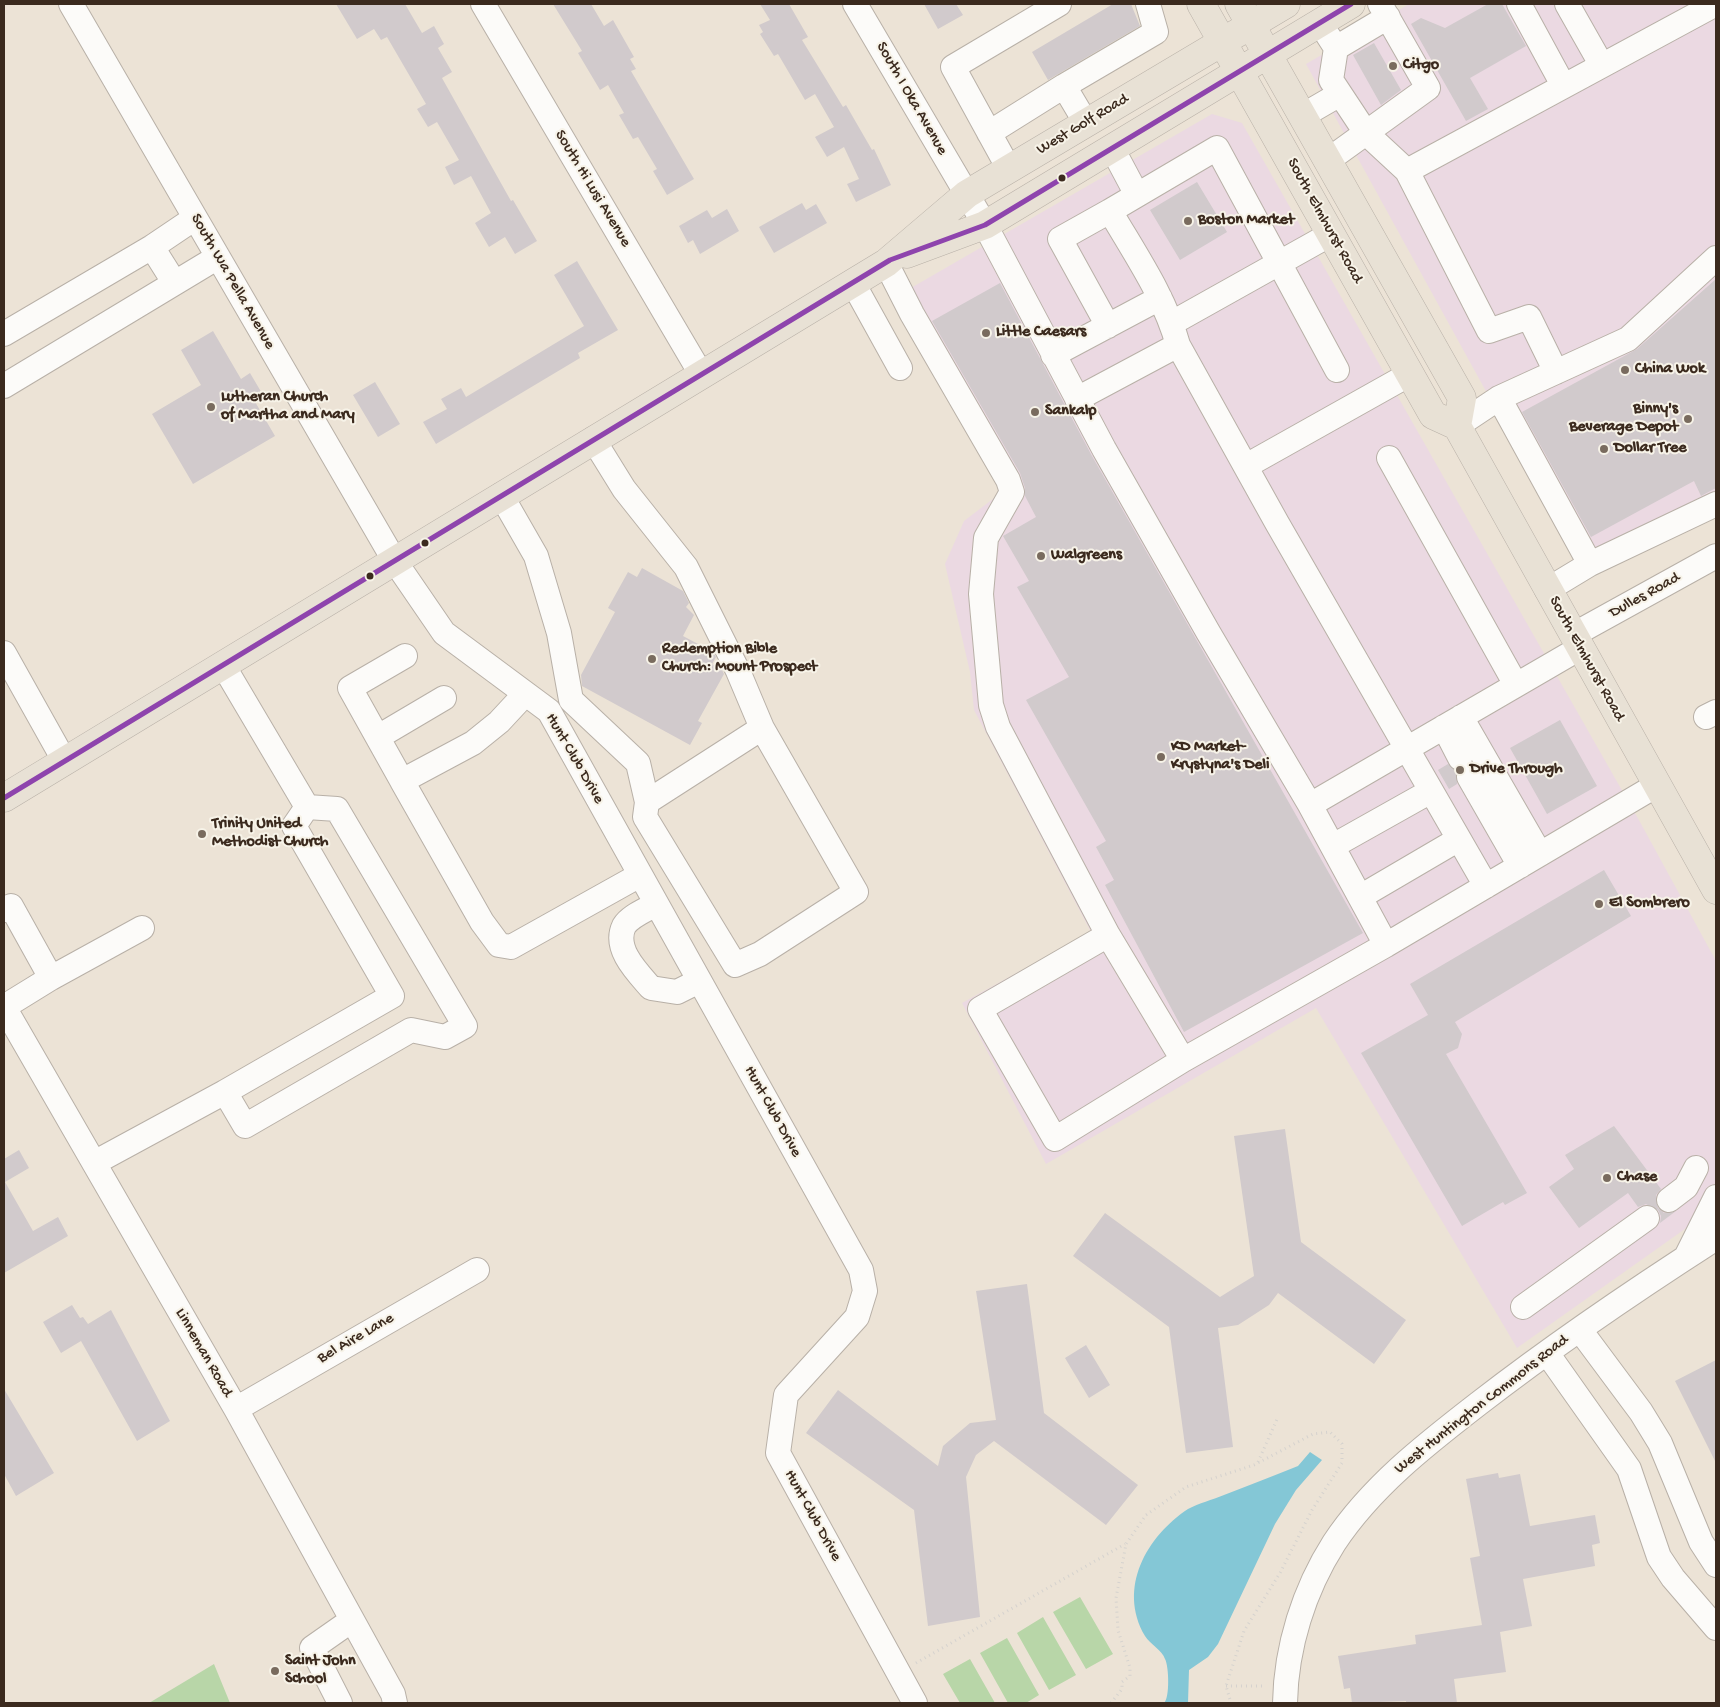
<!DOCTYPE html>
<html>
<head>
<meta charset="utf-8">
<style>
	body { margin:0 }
	#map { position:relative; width:1720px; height:1707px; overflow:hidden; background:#ece3d6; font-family:"Gochi Hand",sans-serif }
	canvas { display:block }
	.frame { position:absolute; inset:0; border:5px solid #3b2a1e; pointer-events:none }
</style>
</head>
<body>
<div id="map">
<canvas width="1720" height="1707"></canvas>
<div class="frame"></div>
</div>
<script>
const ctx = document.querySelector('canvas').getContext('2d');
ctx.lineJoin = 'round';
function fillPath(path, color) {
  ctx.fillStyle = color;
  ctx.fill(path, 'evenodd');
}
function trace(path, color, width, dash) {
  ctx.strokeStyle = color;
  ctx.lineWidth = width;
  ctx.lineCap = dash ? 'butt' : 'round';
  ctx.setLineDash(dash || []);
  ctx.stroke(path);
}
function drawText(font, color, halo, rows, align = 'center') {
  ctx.font = font + ' "Gochi Hand",sans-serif';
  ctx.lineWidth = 4;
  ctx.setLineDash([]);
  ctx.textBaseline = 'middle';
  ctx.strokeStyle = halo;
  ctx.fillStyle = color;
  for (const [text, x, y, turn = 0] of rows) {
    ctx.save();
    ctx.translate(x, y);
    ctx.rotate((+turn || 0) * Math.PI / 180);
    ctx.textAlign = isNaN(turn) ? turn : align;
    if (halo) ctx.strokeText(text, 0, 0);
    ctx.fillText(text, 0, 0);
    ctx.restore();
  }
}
fillPath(new Path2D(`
	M1409 4H1716V498L1581 564 1306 64Z
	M1212 114 1242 123 1640 822 1716 961V1207L1517 1348 1316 1008 1046 1164 962 1003 1091 932 974 710 970 672 945 564 964 521 1006 489 904 292Z`), '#ebd9e2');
fillPath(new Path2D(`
	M1080 1597 1113 1654 1086 1669 1053 1612Z
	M1043 1617 1076 1675 1049 1690 1017 1633Z
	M1007 1638 1039 1695 1026 1703H1008L980 1653Z
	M970 1659 995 1703H960L943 1674Z
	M214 1664 230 1703H149Z`), '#b8d6a8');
fillPath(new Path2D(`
	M1310 1452 1322 1460 1296 1490 1275 1524 1218 1644 1208 1657 1189 1670 1188 1703H1164C1170 1698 1169 1666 1165 1659 1162 1650 1150 1644 1145 1636 1117 1588 1147 1536 1188 1509 1199 1503 1212 1500 1224 1495 1249 1485 1274 1476 1298 1466Z`), '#84c7d6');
fillPath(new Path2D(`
	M336 4H405L422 33 434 26 444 44 438 48 452 72 442 78 511 201 513 200 537 241 515 254 505 237 489 247 475 223 491 213 471 176 454 185 445 167 459 160 437 122 428 127 417 109 426 104 387 37 381 40 374 29 357 39Z
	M553 4H591L604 26 613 20 634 57 630 59 636 69 631 71 694 179 667 195 653 171 657 169 638 137 633 139 619 115 624 113 608 85 600 90 578 53 582 51Z
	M760 4H789L808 37 802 40 843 107 846 105 872 150 874 149 891 185 856 202 847 184 859 179 844 147 827 157 815 137 834 127 815 94 805 100 778 54 774 56 760 34 763 32 759 25 770 20Z
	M924 4H956L963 15 938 29Z
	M1113 4H1131L1140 26 1048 80 1032 52Z
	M1488 4H1502L1526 46 1470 78 1488 109 1466 121 1411 24 1421 18 1445 28Z
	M1374 43 1401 90 1381 105 1353 55Z
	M1197 182 1227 232 1180 260 1150 210Z
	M802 203 806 210 816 204 827 223 774 253 759 227Z
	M727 209 739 231 700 254 693 240 688 243 679 226 707 210 712 218Z
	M577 261 618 330 578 353 580 358 436 444 423 422 447 409 441 399 461 388 466 397 584 326 554 275Z
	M1716 279V488L1701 496 1694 481 1591 537 1522 412 1637 349Z
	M1000 283 1092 456 1363 933 1184 1032 1105 885 1114 880 1096 847 1106 841 1026 700 1069 677 1017 587 1029 581 1003 536 1036 517 1025 496V488L1020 473 932 321Z
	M213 331 241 379 250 373 263 395 254 400 275 436 193 484 152 414 201 385 181 350Z
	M375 382 400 424 378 437 353 395Z
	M642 568 683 591 689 603 686 607 694 615 683 636 713 652 716 657 712 664 722 670 724 674 698 721 702 723 690 745 582 686 581 675 615 612 608 608 628 572 637 577Z
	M1560 720 1597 786 1547 814 1510 748Z
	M1448 764 1457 771V784L1449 789 1438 770Z
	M1604 870 1631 916 1455 1022 1462 1034 1458 1048 1446 1054 1527 1193 1505 1205 1503 1202 1462 1226 1361 1053 1428 1015 1410 984Z
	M1614 1126 1661 1189 1656 1195 1658 1208 1664 1213 1676 1211 1660 1223 1661 1216 1658 1210 1646 1204 1638 1207 1628 1193 1579 1228 1549 1187 1574 1169 1565 1155Z
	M1285 1129 1301 1242 1406 1320 1374 1364 1278 1293 1269 1305 1238 1325 1218 1328 1233 1447 1186 1453 1169 1327 1073 1256 1105 1213 1220 1297 1236 1287 1254 1276 1234 1136Z
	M19 1150 29 1168 5 1182 33 1231 58 1217 68 1236 4 1273V1159Z
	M1027 1284 1044 1413 1138 1485 1106 1525 994 1441 976 1455 966 1477 980 1617 928 1626 914 1510 806 1433 838 1390 938 1466 943 1446 957 1434 970 1423 996 1420 976 1291Z
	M72 1305 80 1318 83 1317 88 1324 111 1310 170 1421 137 1441 81 1341 61 1353 43 1322Z
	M1086 1345 1110 1385 1089 1398 1065 1358Z
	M1716 1360V1463L1675 1381Z
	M4 1389 54 1473 16 1496 4 1474Z
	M1498 1473 1499 1478 1520 1474 1530 1526 1595 1515 1600 1543 1592 1545 1595 1566 1523 1579 1532 1626 1500 1632 1506 1672 1454 1679 1457 1703H1406V1701L1352 1703 1350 1688 1344 1689 1338 1656 1416 1644 1415 1635 1482 1625 1470 1558 1480 1556 1466 1479Z`), '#d1cacc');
const minor = new Path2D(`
	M71 4 394 560 444 633 549 711 861 1270 865 1291 857 1317 786 1395 778 1453 915 1703
	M483 4 701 374
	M855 4 985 225 1104 449 1208 632 1310 805 1386 945 1657 785
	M1519 4 1563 85
	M1567 4 1601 64
	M1327 34 1336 48 1388 17
	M1336 48 1331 80 1366 133 1407 171
	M1064 86 1156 32 1148 4
	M1302 116 1340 94
	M989 133 1064 86 1086 123
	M1112 148 1137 195
	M1327 161 1428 88 1380 4
	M1009 169 953 67 1059 4
	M1110 211 1217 148 1337 370
	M152 247 174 282
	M886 263 912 314 1008 480 1012 492 986 538 981 594 991 705 998 727 1108 935
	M853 283 900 368
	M1172 323 1331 234
	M1108 326 1060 239 1110 211C1135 254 1165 297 1178 345L1277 523 1486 886
	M4 334 152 247 195 218
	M1053 355 1160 298
	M1556 372 1529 317 1489 331 1407 171 1716 4
	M4 386 218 257
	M1499 398 1590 564
	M1077 399 1178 345
	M1457 426 1499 398 1628 339 1716 258
	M1389 458 1516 685
	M1246 466 1410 374
	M501 495 536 556 559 633 571 700 638 763 647 802 645 817 735 965 760 954 856 892 762 728 738 671 686 567 624 489 593 439
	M1547 590 1590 564 1716 504
	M1573 635 1716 556
	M4 653 65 762
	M405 656 350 688 402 781 473 743 499 722 525 694
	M223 665 307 807
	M1461 717 1540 854
	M1706 717 1716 712
	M1444 727 1460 758
	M378 737 444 698
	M1469 777 1520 866
	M402 781 482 922 499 945 511 947 640 875
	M647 802 762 728
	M1310 805 1580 648
	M1333 846 1431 791
	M1360 897 1459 839
	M656 904C646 910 630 916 624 926 613 949 638 973 651 988L677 992 699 981
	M4 910 11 906 51 978 4 1007
	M51 978 142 928
	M4 1007 236 1409 393 1694 395 1703
	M1183 1060 1055 1139 980 1009 1108 935 1183 1060 1386 945
	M225 1092 392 996 294 826 307 807
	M94 1163 225 1092 245 1126 411 1030 445 1037 465 1026 337 809 307 807
	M1669 1200 1686 1187 1696 1168
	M1686 1257 1716 1197
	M1523 1307 1647 1218
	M1580 1330 1641 1412 1660 1443 1701 1542 1716 1565
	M1547 1353 1629 1469 1659 1557 1673 1578 1716 1628
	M236 1409 477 1270
	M340 1703 312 1648 352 1620
	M1285 1703C1286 1647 1304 1590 1334 1543 1371 1487 1425 1445 1478 1404 1554 1345 1635 1290 1716 1238`);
const major = new Path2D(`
	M1201 4 1433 415 1457 426 1716 890
	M1239 4 1462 398 1457 426
	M907 254 985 225 1351 4
	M4 798 886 263 967 194 1286 4`);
trace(minor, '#b8b0a7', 26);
trace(major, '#b8b0a7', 29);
trace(new Path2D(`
	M1258 1462 1278 1417
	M916 1663 1125 1544
	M1226 1686H1265
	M1111 1703 1122 1689V1682L1130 1676V1668L1118 1630 1116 1598 1126 1544 1146 1515 1186 1487 1254 1465 1313 1434 1330 1432 1342 1444V1463L1312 1510 1280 1573 1244 1631 1226 1686 1231 1703`), '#d5d2ce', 3, [1, 4]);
trace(minor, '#fcfbf9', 24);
trace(major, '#e8e1d5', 28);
trace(new Path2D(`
	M4 798 890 260 985 225 1351 4`), '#8e44ad', 5);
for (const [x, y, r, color] of [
	[1393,66,5,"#796b5e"],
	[1062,178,4.5,"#3b2a1e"],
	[1188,221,5,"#796b5e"],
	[986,333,5,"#796b5e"],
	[1625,370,5,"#796b5e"],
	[211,407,5,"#796b5e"],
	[1035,412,5,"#796b5e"],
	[1688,419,5,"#796b5e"],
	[1604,449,5,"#796b5e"],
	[425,543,4.5,"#3b2a1e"],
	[1041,556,5,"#796b5e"],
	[370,576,4.5,"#3b2a1e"],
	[652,659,5,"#796b5e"],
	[1161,757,5,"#796b5e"],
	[1460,770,5,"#796b5e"],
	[202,834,5,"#796b5e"],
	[1599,904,5,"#796b5e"],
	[1607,1178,5,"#796b5e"],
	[275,1671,5,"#796b5e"]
]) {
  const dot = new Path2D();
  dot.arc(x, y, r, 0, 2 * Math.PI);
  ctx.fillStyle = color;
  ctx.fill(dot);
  trace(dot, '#f7f3e8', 2);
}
drawText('bold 16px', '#3b2a1e', '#f7f3e8', [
	["Citgo",1403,66],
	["Boston Market",1198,221],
	["Little Caesars",996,333],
	["China Wok",1635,370],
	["Lutheran Church",221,398],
	["of Martha and Mary",221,416],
	["Binny's",1678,410,"right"],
	["Beverage Depot",1678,428,"right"],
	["Sankalp",1045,412],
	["Dollar Tree",1614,449],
	["Walgreens",1051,556],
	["Redemption Bible",662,650],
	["Church: Mount Prospect",662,668],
	["KD Market-",1171,748],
	["Krystyna's Deli",1171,766],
	["Drive Through",1470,770],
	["Trinity United",212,825],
	["Methodist Church",212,843],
	["El Sombrero",1609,904],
	["Chase",1617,1178],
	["Saint John",285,1662],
	["School",285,1680]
], 'left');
drawText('16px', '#3b2a1e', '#f7f3e8', [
	["South I Oka Avenue",911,99,60],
	["West Golf Road",1083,125,-31],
	["South Hi Lusi Avenue",592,189,59],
	["South Elmhurst Road",1324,221,61],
	["South Wa Pella Avenue",232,282,60],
	["Dulles Road",1645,596,-29],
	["South Elmhurst Road",1586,659,61],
	["Hunt Club Drive",574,759,60],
	["Hunt Club Drive",772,1112,61],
	["Bel Aire Lane",356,1339,-30],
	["Linneman Road",203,1353,60],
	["West Huntington Commons Road",1482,1405,-38],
	["Hunt Club Drive",812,1516,61]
]);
</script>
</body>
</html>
